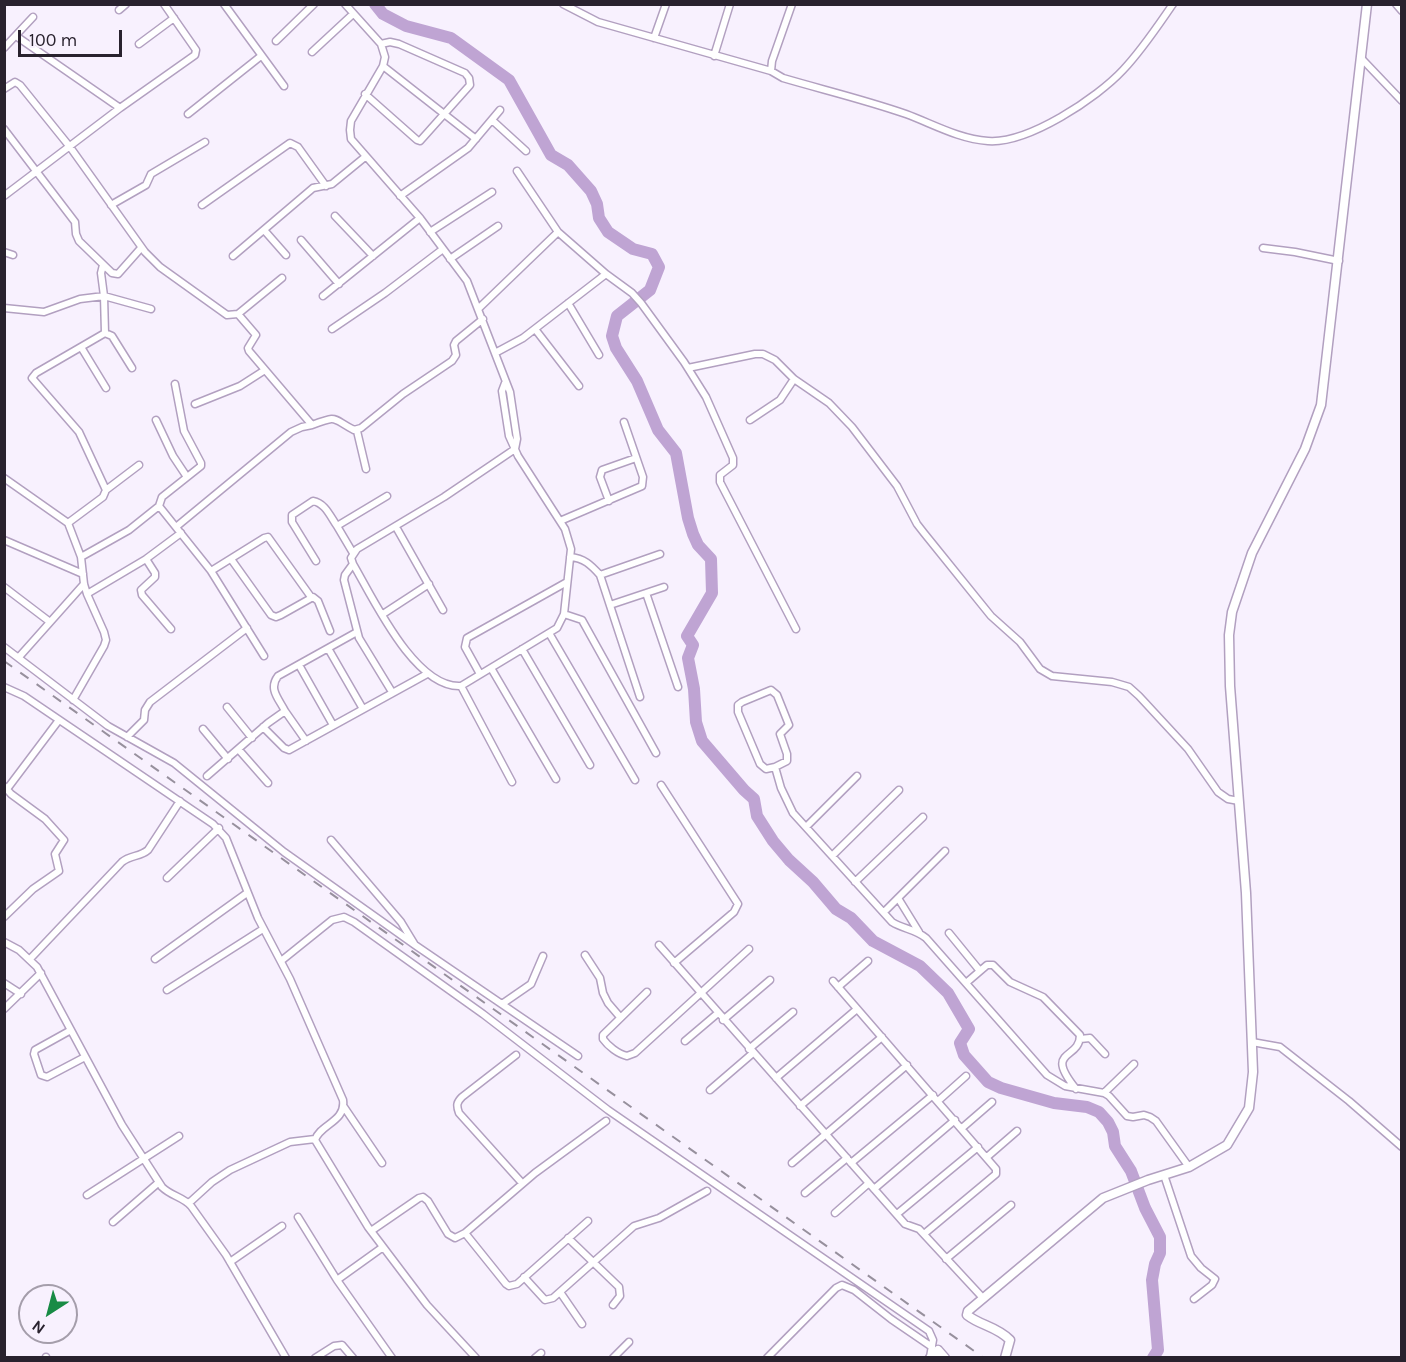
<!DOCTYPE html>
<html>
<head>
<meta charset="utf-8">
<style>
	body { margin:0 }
	#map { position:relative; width:1406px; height:1362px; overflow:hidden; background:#f8f1fe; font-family:Karla,sans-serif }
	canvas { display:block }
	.frame { position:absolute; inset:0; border:6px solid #29222e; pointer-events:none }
	.north { position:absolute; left:18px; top:1284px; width:60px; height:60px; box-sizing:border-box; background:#f8f1fe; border:2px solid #a59eab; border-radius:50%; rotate:216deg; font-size:16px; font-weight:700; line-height:24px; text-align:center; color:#29222e }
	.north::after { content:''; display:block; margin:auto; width:21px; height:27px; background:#188b45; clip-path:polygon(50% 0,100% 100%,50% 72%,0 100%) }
	.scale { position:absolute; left:18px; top:30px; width:104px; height:27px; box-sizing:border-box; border:3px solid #29222e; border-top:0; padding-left:8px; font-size:18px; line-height:21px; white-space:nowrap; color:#29222e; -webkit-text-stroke:4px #f8f1fe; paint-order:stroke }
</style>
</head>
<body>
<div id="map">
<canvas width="1406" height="1362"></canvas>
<div class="frame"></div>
<div class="north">N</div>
<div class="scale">100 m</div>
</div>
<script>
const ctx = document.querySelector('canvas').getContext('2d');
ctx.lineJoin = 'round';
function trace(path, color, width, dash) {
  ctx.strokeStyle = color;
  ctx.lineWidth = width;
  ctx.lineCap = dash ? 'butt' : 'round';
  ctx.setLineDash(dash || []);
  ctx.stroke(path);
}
trace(new Path2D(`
	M375 4 383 14 406 26 451 38 509 80 551 155 568 165 591 191 597 204 599 218 608 232 633 249 652 254 659 267 650 290 617 316 612 336 616 348 637 381 658 430 676 453 688 518 693 534 698 545 711 559 712 593 687 636 693 645 688 658 694 689 696 722 702 741 744 790 754 799 757 816 773 841 789 860 813 882 836 909 851 918 873 941 920 966 948 993 969 1029 960 1043 964 1055 988 1082 1001 1088 1054 1103 1087 1107 1099 1112 1108 1122 1113 1132 1115 1146 1131 1171 1145 1208 1160 1237V1253L1155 1264 1152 1280 1158 1350 1153 1358`), '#bfa4d3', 12);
const street = new Path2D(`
	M224 4 284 86
	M345 4 381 44 385 57 383 66 351 121 350 130 351 139 420 218 467 281 510 392 517 439 515 449 444 497 357 549 351 558 353 564
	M563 4 598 22 771 71
	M792 4 772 61 771 71 783 78C824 90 866 100 906 114 933 124 959 139 988 141 1028 144 1097 98 1123 70 1142 50 1157 27 1173 4
	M1396 4 1402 11
	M119 10 126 4
	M16 36 120 108
	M654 38 666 4
	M276 41 314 4
	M139 44 174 18
	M4 48 33 17
	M312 52 353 14
	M714 56 730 4
	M1361 58 1402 101
	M383 66 476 139
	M4 89 15 82 20 85 70 147 145 252 160 267 227 315 238 314 282 278
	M365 94 417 140 420 141 470 85 469 78 465 73 399 44 390 42 381 44
	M188 114 261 56
	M492 120 526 151
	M4 129 75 222 76 234 79 241 112 273 118 274 141 248
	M517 171 558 232 606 274
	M4 196 120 108 195 55 196 50 164 4
	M400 196 468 148 500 110
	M111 205 146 185 151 174 205 142
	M202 205 290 143 298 147 326 186
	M335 216 373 256
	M264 230 286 255
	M430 232 492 192
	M301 240 339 284
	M1263 248 1295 252 1339 261
	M4 252 13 255
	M233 256 313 188 332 184 365 157
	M450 259 498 226
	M323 296 420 218
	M568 303 599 355
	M4 308 44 312 80 299 104 296 151 309
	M478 309 558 232
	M332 329 385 293 443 249
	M535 329 579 386
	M105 333 112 336 132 368
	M81 347 106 388
	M495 353 523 338 606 274 632 293 641 303 684 362 706 397 733 458V465L720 475V482L796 629
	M688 368 755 354H763L775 360 794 379 829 403 852 427 897 486 917 524 924 533 991 616 1020 642 1040 669 1052 676 1112 682 1129 687 1139 696 1188 749 1218 792 1228 799 1239 801
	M175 384 184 431 201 463V466L162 497 159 506 211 571 264 656
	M195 404 240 386 265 370
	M156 420 173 456 187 477
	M750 420 780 400 794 379
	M312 425C339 415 331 418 354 430L361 428 403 394 452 361 456 355 454 345 456 341 483 319
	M357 431 366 469
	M4 478 68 523 81 557 84 584 87 594 104 632 106 640 104 646 73 700
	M106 490 139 465
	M609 501 600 477 602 470 636 458
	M560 521 642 486 643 477 624 422
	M68 523 103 497 106 490 79 432 32 378 36 373 105 333 104 296 101 273 103 265
	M176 527 291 432 302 427 312 425 249 351 248 348 256 335 238 314
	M396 527 443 610
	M4 540 83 574
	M353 553 337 526 387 496
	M81 557 129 530 159 506
	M570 557C584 558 591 565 600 575L640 697
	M146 559 155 573V577L141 590 142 595 171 629
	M231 559 271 615 276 617 281 615 313 597 318 601 330 631
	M316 561 292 522V515L313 501C325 503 330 516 337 526
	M211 571 264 538 268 537 311 597
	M600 575 660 554
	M4 587 50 622
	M646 593 678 687
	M87 594 146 559 181 533
	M610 605 664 587
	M383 614 429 584
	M564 614 582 620 656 753
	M549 633 635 780
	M4 647 108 726 174 763 284 852 415 945 578 1056
	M522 649 590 765
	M329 650 363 709
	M19 657 84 584
	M299 665 333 725
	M491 668 556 779
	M480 674 465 647 467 638 567 582
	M461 686 512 782
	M4 687 24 696 213 824 226 838 258 918 290 979 343 1100C346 1122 320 1124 315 1140L368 1227 427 1305 476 1358
	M392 692 359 638 344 580 345 575 353 564C373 598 415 689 461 686L557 628 564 614 571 549 565 529 518 456 509 436 502 391 505 383
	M227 707 252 738
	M285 711 306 741
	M263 727 284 748 289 750 427 674
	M203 729 228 759
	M127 737 144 720 145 710 150 702 247 628
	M239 750 268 783
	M775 767 787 761V754L780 734 789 725 777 695 771 690 742 702 738 705V712L760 764 766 769 775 767 781 788 793 813 892 922C903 929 915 929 926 938L1047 1075 1065 1086 1104 1093 1109 1096 1127 1116 1133 1117 1144 1115 1150 1117 1156 1121 1189 1167
	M207 776 268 723 285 711C279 699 268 689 278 676L357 632
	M661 785 738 904 734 912 674 963
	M4 786 11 794 45 819 64 840 55 854 59 871 33 889 4 917
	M7 789 59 720
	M806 827 857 776
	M331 840 401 922 415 945
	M832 856 899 790
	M167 878 219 828
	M855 882 923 817
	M898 898 919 932
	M884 912 945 851
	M949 933 980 971
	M4 942 19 950 37 967 122 1125 162 1187C171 1196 183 1197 191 1206L226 1255 286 1358
	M659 945 905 1224 919 1229 982 1297
	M585 955 600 978 603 993 608 1003 620 1017
	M30 959 122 862C130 855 140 857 148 850L180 801
	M155 959 247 893
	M281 961 332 920 344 917 354 922 483 1014 608 1110 929 1331 933 1340 930 1357
	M833 981 996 1169V1174L924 1234
	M4 983 21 994
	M966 983 987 965H993L1010 982 1043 997 1080 1035C1080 1061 1043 1048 1076 1089
	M838 987 868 961
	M167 990 263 929
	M647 992 603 1035V1039C608 1046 618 1054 627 1056L635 1053 749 949
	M502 1004 531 984 543 956
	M4 1009 41 973
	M723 1020 770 980
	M71 1030 35 1050 34 1054 41 1075 47 1077 85 1057
	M1080 1039 1090 1038 1105 1054
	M685 1041 718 1013
	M1252 1042 1280 1047 1349 1101 1402 1147
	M749 1049 793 1012
	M516 1055 462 1097C457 1102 456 1105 459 1113L522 1183
	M776 1078 857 1009
	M710 1090 753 1053
	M1104 1093 1134 1064
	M938 1101 966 1076
	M800 1106 882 1037
	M344 1107 382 1163
	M962 1128 992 1102
	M987 1157 1017 1131
	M792 1163 907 1065
	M851 1163 933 1095
	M1164 1175 1191 1256 1201 1268 1215 1279 1212 1285 1194 1299
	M874 1189 955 1120
	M805 1193 847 1158
	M87 1195 179 1136
	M189 1203 212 1182 230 1170 290 1142 315 1139
	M835 1213 869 1183
	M897 1214 978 1147
	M298 1217 337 1280 383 1247
	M113 1222 158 1183
	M371 1231 419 1198 423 1197 428 1201 448 1234 455 1238 465 1233 506 1284 509 1286 517 1284 588 1221
	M465 1233 535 1173 606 1121
	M568 1238 619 1287 620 1296 613 1305
	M946 1259 1011 1205
	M230 1262 282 1226
	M524 1277 545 1300 553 1298 634 1226 659 1218 707 1191
	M337 1280 392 1358
	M560 1292 582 1324
	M46 1358V1357
	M315 1358 334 1346 342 1345 353 1358
	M535 1358 541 1353
	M613 1358 629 1342
	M767 1358 836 1288 842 1285 854 1290 891 1319 932 1347`);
const secondary = new Path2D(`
	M930 1358 938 1350 945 1358
	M1005 1358 1010 1340C996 1326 981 1326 967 1315L968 1311 1103 1198 1148 1180 1189 1167 1227 1145 1249 1108 1253 1072 1246 893 1230 686 1229 635 1232 612 1252 553 1305 449 1321 405 1367 4`);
trace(street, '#b2a0c0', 9);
trace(secondary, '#b2a0c0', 11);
trace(street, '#fff', 6);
trace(secondary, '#fff', 8);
trace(new Path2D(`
	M4 661 984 1358`), '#97909d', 2, [10, 10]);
</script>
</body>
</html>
